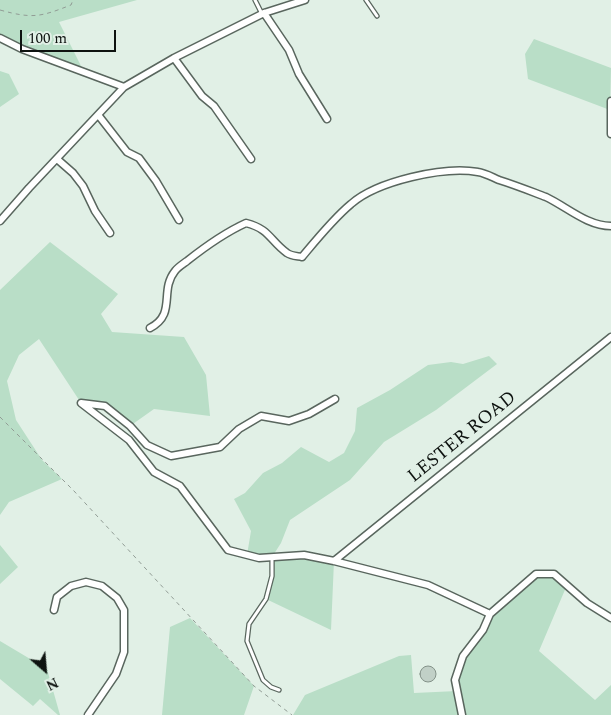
<!DOCTYPE html>
<html>
<head>
<meta charset="utf-8">
<style>
	body { margin:0 }
	#map { position:relative; width:611px; height:715px; overflow:hidden; background:#e1f0e6; font-family:Spectral,serif }
	canvas { display:block }
	.north { position:absolute; left:20px; top:645px; width:50px; height:50px; -webkit-text-stroke:4px #e1f0e6; paint-order:stroke; rotate:153deg; font-size:14px; font-weight:700; line-height:20px; text-align:center; color:#0e1310 }
	.north::after { content:''; display:block; margin:auto; width:18px; height:22px; background:#0e1310; clip-path:polygon(50% 0,100% 100%,50% 72%,0 100%) }
	.scale { position:absolute; left:20px; top:30px; width:96px; height:22px; box-sizing:border-box; border:2px solid #0e1310; border-top:0; padding-left:6px; font-size:15px; line-height:18px; white-space:nowrap; color:#0e1310; -webkit-text-stroke:4px #e1f0e6; paint-order:stroke }
</style>
</head>
<body>
<div id="map">
<canvas width="611" height="715"></canvas>
<div class="north">N</div>
<div class="scale">100 m</div>
</div>
<script>
const ctx = document.querySelector('canvas').getContext('2d');
ctx.lineJoin = 'round';
function fillPath(path, color) {
  ctx.fillStyle = color;
  ctx.fill(path, 'evenodd');
}
function trace(path, color, width, dash) {
  ctx.strokeStyle = color;
  ctx.lineWidth = width;
  ctx.lineCap = dash ? 'butt' : 'round';
  ctx.setLineDash(dash || []);
  ctx.stroke(path);
}
function drawText(font, color, halo, rows, align = 'center') {
  ctx.font = font + ' Spectral,serif';
  ctx.lineWidth = 4;
  ctx.setLineDash([]);
  ctx.textBaseline = 'middle';
  ctx.strokeStyle = halo;
  ctx.fillStyle = color;
  for (const [text, x, y, turn = 0] of rows) {
    ctx.save();
    ctx.translate(x, y);
    ctx.rotate((+turn || 0) * Math.PI / 180);
    ctx.textAlign = isNaN(turn) ? turn : align;
    if (halo) ctx.strokeText(text, 0, 0);
    ctx.fillText(text, 0, 0);
    ctx.restore();
  }
}
fillPath(new Path2D(`
	M0 0H137L59 22 84 72 0 38Z
	M534 39 611 68 610 110 528 79 525 54Z
	M0 71 9 74 19 94 0 107Z
	M50 242 118 294 101 314 112 332 184 337 206 375 210 416 154 409 130 426 105 406 81 403 39 339 19 355 7 381 16 420 42 460 62 479 9 502 0 515V290Z
	M489 356 497 364 436 410 384 442 350 480 290 520 281 543 272 557 304 555 334 561 331 630 266 599 272 576V558L247 555 251 531 234 499 245 493 263 473 282 463 301 447 329 462 344 453 355 431 357 408 390 390 428 365 451 362 463 364Z
	M0 545 18 567 0 584Z
	M536 574H554L567 585 539 651 595 700 611 685V715H293L305 695 399 656 411 655 414 693 457 691 455 680 463 656 490 614Z
	M190 618 254 686 244 715H162L170 627Z
	M0 641 47 669 60 715H58L40 699 33 706 0 679Z`), '#b9dec7');
const building = new Path2D(`
	M420 674a8 8 0 1 1 16 0a8 8 0 1 1-16 0Z`);
fillPath(building, '#c1d0c7');
trace(building, '#839188', 1);
const service = new Path2D(`
	M255 0 262 14
	M366 0 377 16
	M272 558V576L266 599 249 624 247 641 263 680 271 687 279 690`);
const minor = new Path2D(`
	M264 13 289 50 299 74 327 119
	M0 38 22 49 124 87
	M174 58 202 96 214 106 251 159
	M611 101V134
	M99 116 127 152 139 158 156 181 179 220
	M57 159 73 173 83 186 95 211 110 233
	M0 221 29 188 124 87 174 58 264 13 305 0
	M150 328C177 314 159 291 175 271 178 267 183 264 187 261 206 246 224 233 246 223 270 229 270 241 287 253 291 256 297 256 302 257 317 239 333 219 351 204 377 181 444 166 478 172 485 173 492 177 499 180 515 185 530 191 546 197 567 207 587 226 611 226
	M335 399 309 414 289 421 261 416 239 429 220 447 171 456 147 445 130 426 105 406 81 403 129 440 154 472 180 486 228 550 259 558 304 555 334 561 428 585 490 614
	M334 561 611 337
	M54 610 57 597 71 586 86 582 102 586 117 598 124 610V652L116 674 88 715
	M462 715 455 680 463 656 483 630 490 614 536 574H554L587 603 611 618`);
trace(service, '#59665e', 5.5);
trace(minor, '#59665e', 9);
trace(new Path2D(`
	M0 10C33 19 40 17 71 5L73 0
	M0 417 74 491 254 686 292 715`), '#919c95', 1, [4, 4]);
trace(service, '#fff', 3);
trace(minor, '#fff', 6);
drawText('19px', '#0e1310', '#e1f0e6', [
	["LESTER ROAD",463,438,-39]
]);
</script>
</body>
</html>
